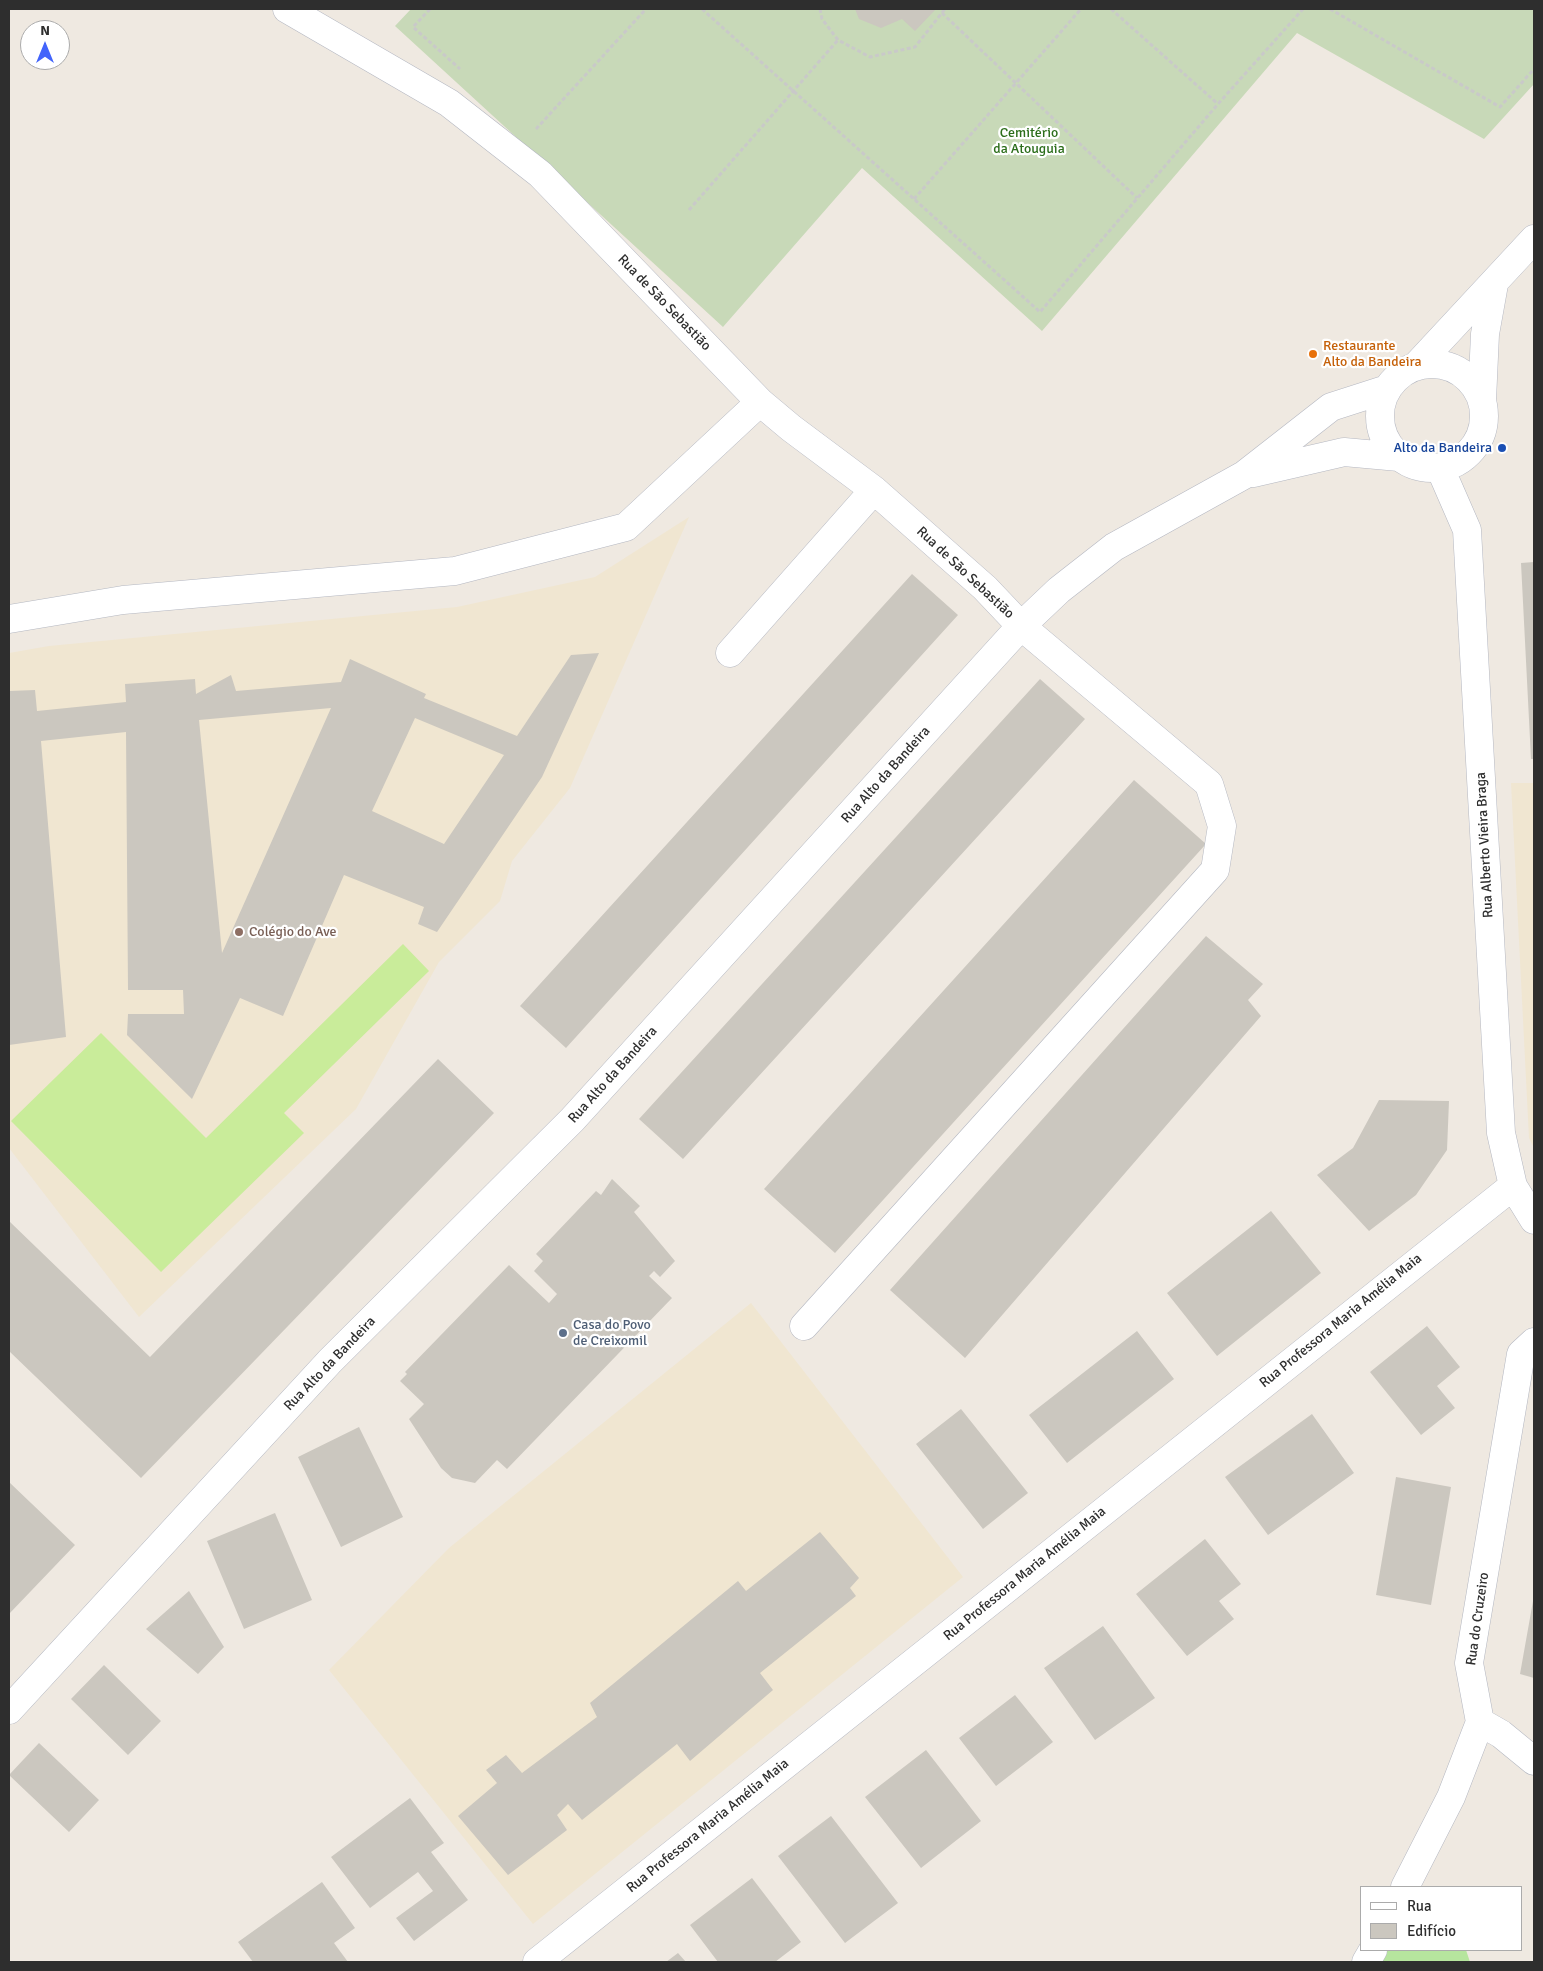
<!DOCTYPE html>
<html>
<head>
<meta charset="utf-8">
<style>
	body { margin:0 }
	#map { position:relative; width:1543px; height:1971px; overflow:hidden; background:#efe9e1; font-family:Signika,sans-serif }
	canvas { display:block }
	.frame { position:absolute; inset:0; border:10px solid #2e2e2e; pointer-events:none }
	.legend { position:absolute; left:1360px; top:1886px; width:162px; height:65px; box-sizing:border-box; background:#fff; border:1px solid #ababab; margin:0; padding:6px 9px; list-style:none; font-size:15px; color:#2e2e2e }
	.legend li { display:flex; align-items:center; gap:10px; height:25px }
	.legend b { width:25px; border:1px solid #ababab }
	.north { position:absolute; left:20px; top:20px; width:50px; height:50px; box-sizing:border-box; background:#fff; border:1px solid #ababab; border-radius:50%; rotate:0deg; font-size:14px; font-weight:700; line-height:20px; text-align:center; color:#2e2e2e }
	.north::after { content:''; display:block; margin:auto; width:18px; height:22px; background:#4264fb; clip-path:polygon(50% 0,100% 100%,50% 72%,0 100%) }
</style>
</head>
<body>
<div id="map">
<canvas width="1543" height="1971"></canvas>
<div class="frame"></div>
<ul class="legend">
<li><b style="height:6px;background:#fff"></b>Rua</li>
<li><b style="height:14px;background:#cbc7bf"></b>Edifício</li>
</ul>
<div class="north">N</div>
</div>
<script>
const ctx = document.querySelector('canvas').getContext('2d');
ctx.lineJoin = 'round';
function fillPath(path, color) {
  ctx.fillStyle = color;
  ctx.fill(path, 'evenodd');
}
function trace(path, color, width, dash) {
  ctx.strokeStyle = color;
  ctx.lineWidth = width;
  ctx.lineCap = dash ? 'butt' : 'round';
  ctx.setLineDash(dash || []);
  ctx.stroke(path);
}
function drawText(font, color, halo, rows, align = 'center') {
  ctx.font = font + ' Signika,sans-serif';
  ctx.lineWidth = 4.5;
  ctx.setLineDash([]);
  ctx.textBaseline = 'middle';
  ctx.strokeStyle = halo;
  ctx.fillStyle = color;
  for (const [text, x, y, turn = 0] of rows) {
    ctx.save();
    ctx.translate(x, y);
    ctx.rotate((+turn || 0) * Math.PI / 180);
    ctx.textAlign = isNaN(turn) ? turn : align;
    if (halo) ctx.strokeText(text, 0, 0);
    ctx.fillText(text, 0, 0);
    ctx.restore();
  }
}
fillPath(new Path2D(`
	M689 517 570 788 512 861 500 901 439 962 356 1109 139 1317 9 1148V653L49 646 457 607 595 577Z
	M1511 783H1534V1148L1529 1138Z
	M751 1303 963 1577 533 1924 329 1670 449 1548Z`), '#f0e6d1');
fillPath(new Path2D(`
	M1383 1950H1466L1470 1962H1377Z`), '#b6e59e');
fillPath(new Path2D(`
	M411 9H1534V84L1484 139 1297 33 1042 331 862 168 723 327 395 26Z`), '#c8d9b8');
fillPath(new Path2D(`
	M403 944 429 971 284 1113 304 1133 161 1272 11 1121 101 1033 206 1138Z`), '#c9ec9a');
fillPath(new Path2D(`
	M855 9H936L915 31 902 19 881 28 859 19Z
	M1534 562V759H1531L1521 563Z
	M912 574 958 615 566 1048 520 1006Z
	M599 653 542 777 437 932 418 924 424 907 344 875 283 1016 240 998 192 1099 127 1035 128 1014H184L183 990H128L126 732 41 741 66 1037 9 1045V691L35 690 37 711 126 702 125 684 195 679 196 694 231 675 236 691 341 682 350 659 426 694 424 698 517 736 571 655ZM331 708 222 953 199 720ZM415 718 504 755 444 844 372 811Z
	M1040 679 1085 719 683 1159 639 1119Z
	M1134 780 1206 844 835 1253 764 1189Z
	M1206 936 1263 984 1248 1000 1261 1016 965 1358 890 1290Z
	M438 1059 494 1113 141 1478 9 1351V1221L150 1357Z
	M1379 1100 1449 1101 1447 1150 1416 1195 1369 1231 1317 1175 1353 1148Z
	M612 1179 640 1206 634 1212 675 1261 660 1277 654 1271 649 1276 672 1298 507 1469 497 1460 475 1483 452 1478 441 1468 409 1419 424 1404 400 1381 407 1374 405 1372 509 1265 549 1303 557 1294 534 1271 543 1261 536 1254 596 1191 601 1195Z
	M1271 1211 1321 1273 1217 1356 1167 1293Z
	M1427 1326 1460 1367 1437 1386 1455 1408 1421 1435 1370 1372Z
	M1137 1331 1174 1379 1067 1463 1029 1415Z
	M961 1409 1028 1493 983 1529 916 1444Z
	M1312 1414 1354 1473 1268 1535 1225 1477Z
	M359 1427 403 1517 341 1547 298 1457Z
	M1396 1477 1451 1487 1431 1605 1376 1595Z
	M9 1482 75 1545 9 1614Z
	M275 1513 312 1600 244 1629 207 1541Z
	M820 1532 859 1578 850 1588 856 1596 760 1673 773 1690 690 1761 677 1744 582 1820 568 1804 557 1815 567 1830 508 1875 458 1816 497 1783 486 1770 506 1755 522 1773 597 1717 590 1703 738 1581 746 1591Z
	M1205 1539 1241 1584 1219 1601 1234 1619 1187 1656 1136 1594Z
	M189 1591 224 1647 198 1674 146 1629Z
	M1533 1601H1534V1678L1520 1674Z
	M1103 1626 1155 1698 1095 1740 1044 1668Z
	M104 1665 161 1721 128 1755 71 1699Z
	M1015 1695 1053 1742 996 1786 959 1738Z
	M39 1743 99 1800 69 1832 9 1775Z
	M926 1750 981 1821 921 1868 865 1797Z
	M410 1798 444 1843 431 1852 468 1900 414 1941 396 1918 433 1891 418 1872 370 1908 331 1857Z
	M831 1816 898 1903 845 1943 778 1856Z
	M752 1878 801 1942 775 1962H718L690 1925Z
	M322 1882 355 1928 334 1943 348 1962H253L238 1942Z
	M678 1953 686 1962H666Z`), '#cbc7bf');
const minor = new Path2D(`
	M287 9 449 103 540 174 760 402 791 428 874 490 985 588 1021 626 1209 784 1222 826 1215 870 804 1326
	M1380 416a52 52 0 1 1 104 0a52 52 0 1 1-104 0Z
	M1416 366 1534 239
	M1482 400 1485 334 1494 284
	M1440 468 1467 530 1501 1133 1513 1186 1534 1220
	M1253 473 1344 452 1399 457
	M9 619 123 600 455 571 626 527 760 402
	M730 653 874 490
	M9 1710 330 1361 572 1120 1021 626 1059 590 1114 547 1244 475 1331 407 1387 389
	M1480 1722 1501 1734 1534 1761
	M1405 1887 1451 1797 1480 1722 1469 1663 1521 1354 1534 1342
	M537 1962 1513 1186
	M1366 1962 1373 1950`);
trace(minor, '#b4b7c1', 29);
trace(new Path2D(`
	M430 9 413 27 460 69
	M702 9 1040 312 1218 104 1303 9
	M820 9 822 19 838 40 870 57 915 47 945 9
	M1111 9 1218 104
	M1330 9 1500 107 1534 69
	M942 13 1137 198
	M536 129 646 9
	M914 199 1081 9
	M689 210 838 40`), '#c9c9c9', 3, [4, 2.5]);
trace(minor, '#fff', 28);
for (const [x, y, r, color] of [
	[1313,354,5,"#e8710a"],
	[1502,448,5,"#1a4fb4"],
	[239,932,5,"#8d6e63"],
	[563,1333,5,"#5c6f8a"]
]) {
  const dot = new Path2D();
  dot.arc(x, y, r, 0, 2 * Math.PI);
  ctx.fillStyle = color;
  ctx.fill(dot);
  trace(dot, '#fff', 2);
}
drawText('14px', '#2c6e1b', '#fff', [
	["Cemitério",1029,133],
	["da Atouguia",1029,149]
]);
drawText('14px', '#2e2e2e', '#fff', [
	["Rua de São Sebastião",664,303,46],
	["Rua de São Sebastião",965,573,43],
	["Rua Alto da Bandeira",886,775,-48],
	["Rua Alberto Vieira Braga",1485,845,-93],
	["Rua Alto da Bandeira",613,1075,-48],
	["Rua Professora Maria Amélia Maia",1341,1321,-39],
	["Rua Alto da Bandeira",330,1364,-46],
	["Rua Professora Maria Amélia Maia",1025,1574,-39],
	["Rua do Cruzeiro",1478,1619,-82],
	["Rua Professora Maria Amélia Maia",708,1826,-39]
]);
drawText('14px', '#c56008', '#fff', [
	["Restaurante",1323,346],
	["Alto da Bandeira",1323,362]
], 'left');
drawText('14px', '#164399', '#fff', [
	["Alto da Bandeira",1492,448]
], 'right');
drawText('14px', '#785e54', '#fff', [
	["Colégio do Ave",249,932]
], 'left');
drawText('14px', '#4e5e75', '#fff', [
	["Casa do Povo",573,1325],
	["de Creixomil",573,1341]
], 'left');
</script>
</body>
</html>
